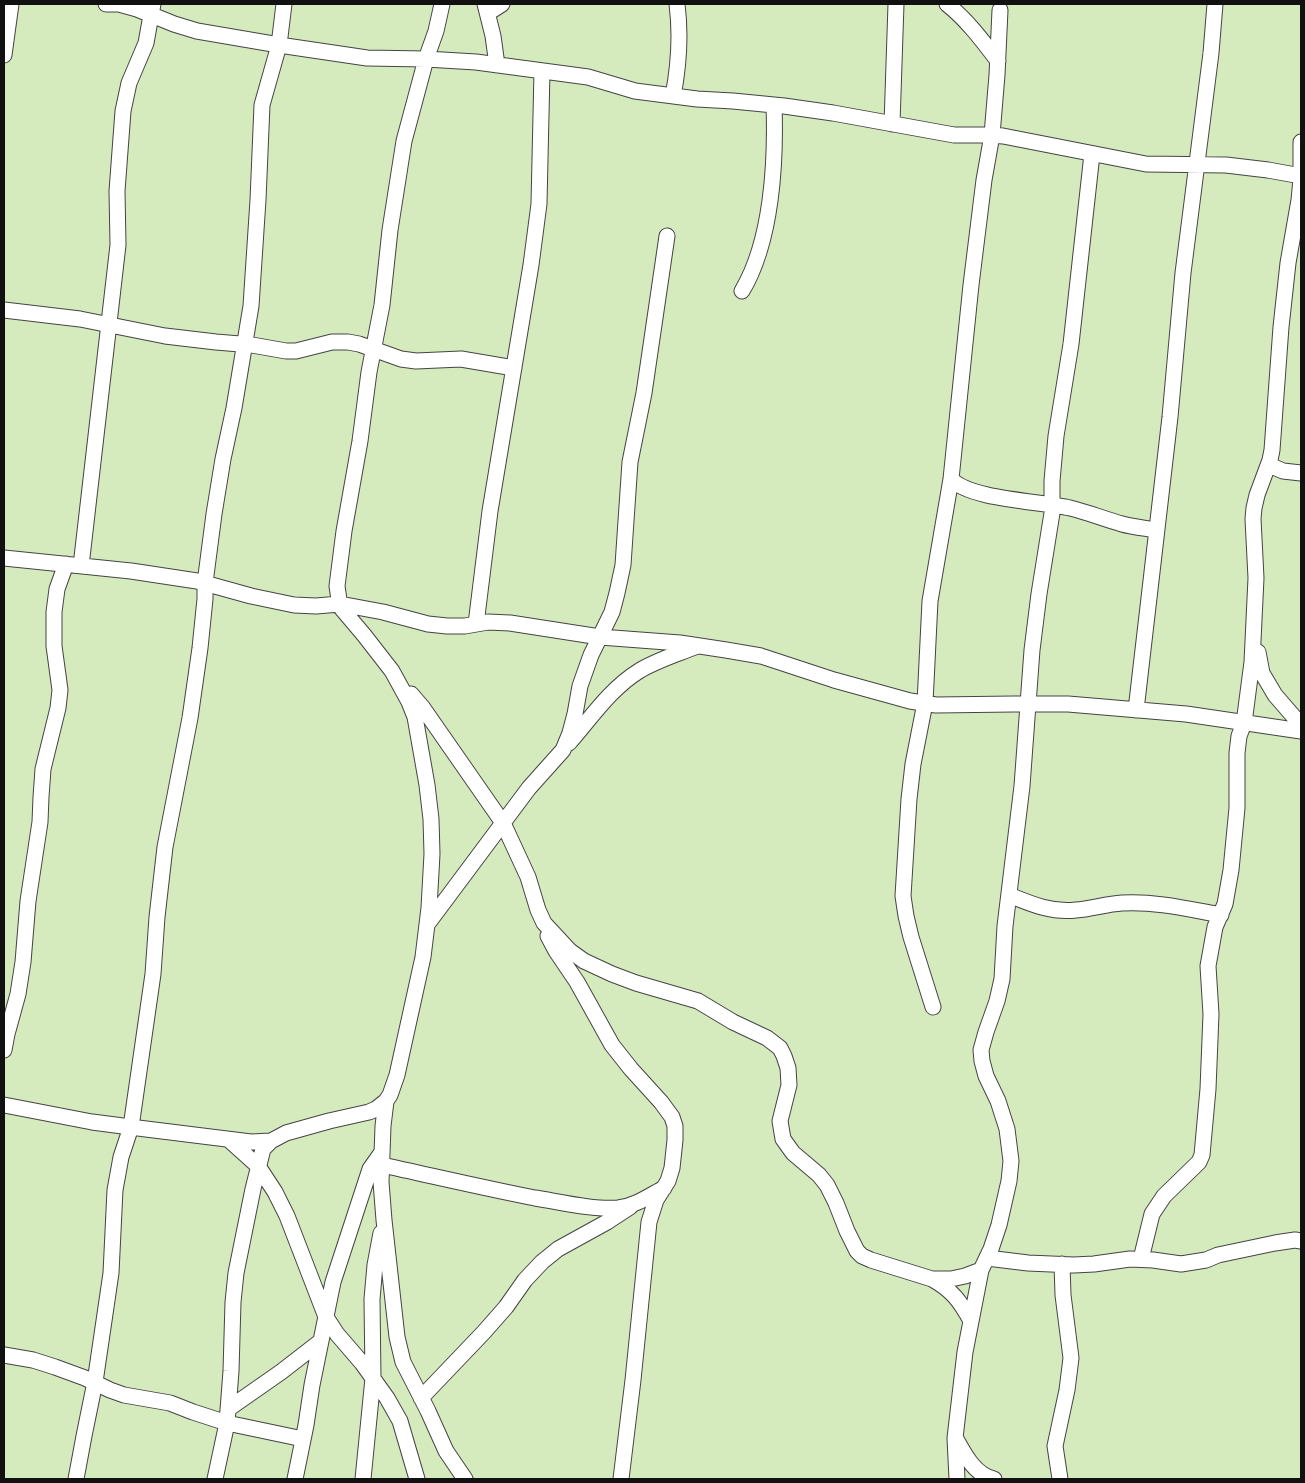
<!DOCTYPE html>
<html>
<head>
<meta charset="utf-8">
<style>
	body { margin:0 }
	#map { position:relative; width:1305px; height:1483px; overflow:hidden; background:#fffdf5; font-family:"Source Serif 4",serif }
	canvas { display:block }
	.frame { position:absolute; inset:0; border:5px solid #111; pointer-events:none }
</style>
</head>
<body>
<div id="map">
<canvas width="1305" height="1483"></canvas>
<div class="frame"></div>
</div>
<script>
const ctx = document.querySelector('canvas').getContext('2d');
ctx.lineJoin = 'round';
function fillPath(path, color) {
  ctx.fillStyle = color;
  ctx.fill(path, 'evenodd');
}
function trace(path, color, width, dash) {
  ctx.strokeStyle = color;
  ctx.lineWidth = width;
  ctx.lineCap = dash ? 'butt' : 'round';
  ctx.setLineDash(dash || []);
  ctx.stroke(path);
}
fillPath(new Path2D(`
	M4 4H1301V1479H4Z`), '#d5ebbd');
const minor = new Path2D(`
	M106 4H119L137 9 174 24 197 31 279 45 367 58 426 59 476 62 588 77 635 91 697 99 733 101 784 106 833 113 954 135H992L1003 136 1146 164 1226 165 1268 170 1301 176
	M485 4 493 36 497 65
	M947 4C967 20 982 40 998 61
	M488 13 502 4
	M4 55 11 4
	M673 96C679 65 681 36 677 4
	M892 124 896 4
	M742 291C772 241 776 162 774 105
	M4 310 80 319 165 336 216 342 252 345 286 351H296L332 342H348L359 344 401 359 416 361 461 359 514 368
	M1269 465 1283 471 1301 473
	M951 479C971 500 1040 501 1070 508 1087 512 1104 519 1122 524 1133 527 1144 528 1156 530
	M4 558 131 571 197 581 251 596 294 605 316 606 340 604 383 612 428 624 447 626H465L488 622 510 623 600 637 680 643 726 650 761 656 834 680 910 701 936 705 1014 704H1068L1186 714 1301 731
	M81 566 118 245 117 191 123 111 129 83 146 43 153 4
	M476 624 490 511 531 265 539 204 542 71
	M1258 652 1262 673 1275 695 1301 725
	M411 694 423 708 503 823 528 877 538 910 544 923 570 951 584 961 612 974 636 983 698 1001 733 1022 767 1038 780 1048 784 1056 788 1068 789 1085 780 1121 783 1139 793 1153 819 1175 827 1185 836 1203 847 1231 857 1251 862 1256 871 1260 932 1279H951L965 1276 981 1270
	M1136 710 1170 417 1183 273 1211 53 1215 4
	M569 743C591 718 610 689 639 671 657 660 678 654 697 646
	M1009 895C1031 904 1052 913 1076 910 1091 909 1106 904 1122 903 1155 901 1188 909 1221 915
	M429 922 529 788 563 750 570 733 575 714 580 686 591 655 612 612 617 593 623 565 630 462 644 393 667 236
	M548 936 556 951 577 982 612 1045 631 1069 661 1102 672 1117 675 1126V1140L672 1168 668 1181 656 1200 649 1222 633 1380 621 1479
	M933 1007 911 937 906 916 903 896 909 799 913 764 925 703 930 601 951 479 971 285 984 180 992 135 997 75 1000 10
	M4 1050 7 1034 18 994 23 962 28 901 40 822 41 797 43 769 58 708 60 690 54 646V612L57 589 66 564
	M386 1101 383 1126 381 1182 384 1220 397 1337 403 1362 428 1411 446 1451 465 1479
	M4 1105 92 1122 146 1129 251 1142 271 1141
	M228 1139 258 1166 275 1192 287 1216 326 1317 337 1334 362 1363 387 1398 400 1421 417 1479
	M382 1165C433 1176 484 1188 535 1198 560 1202 594 1210 618 1208 635 1206 649 1196 664 1188
	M987 1258 1028 1263 1074 1265 1094 1264 1130 1259 1153 1260 1181 1264 1206 1260 1218 1255 1275 1243 1295 1240 1301 1241
	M1141 1259 1152 1214 1164 1196 1199 1162 1202 1155 1208 1089 1211 1014 1208 966 1215 927 1225 904 1231 870 1237 808V753L1239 736 1244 723 1252 662 1256 578 1253 519 1254 508 1257 495 1270 460 1272 450 1281 327 1288 263 1299 200 1301 179V142
	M932 1279C952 1290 960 1301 971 1321
	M4 1355 33 1360 55 1367 85 1378 110 1390 124 1395 170 1403 193 1412 227 1423 303 1439
	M421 1398 484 1332 506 1307 525 1280 542 1262 558 1249 607 1222 630 1207
	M228 1409 281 1372 321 1341
	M956 1439C965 1455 975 1475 994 1479
	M76 1479 84 1436 95 1382 105 1314 111 1273 115 1190 121 1157 131 1127 153 974 157 917 165 847 190 718 200 648 205 599V583L214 514 223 459 234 408 251 306 258 200 262 105 279 45 284 4
	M215 1479 227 1423 231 1371 233 1302 236 1273 253 1189 263 1149 271 1141 286 1133 329 1121 369 1112 376 1109 386 1101 390 1095 397 1075 423 957 429 908 432 854 431 819 427 785 415 717 409 702 392 671 364 635 342 609 339 600 337 586 344 531 360 441 369 372 382 305 390 230 404 141 426 59 436 31 442 4
	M295 1479 306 1425 312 1385 333 1282 370 1169 382 1152
	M363 1479 373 1378 372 1299 375 1265 381 1233
	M957 1479 955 1438 965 1352 981 1270 991 1249 999 1225 1009 1181 1011 1161 1007 1129 998 1101 986 1076 982 1061 981 1050 986 1032 997 1001 1002 979 1005 926 1022 786 1032 650 1039 594 1052 513V481L1056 436 1071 344 1092 154
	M1060 1479 1055 1446 1067 1390 1071 1358 1063 1295 1062 1264`);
trace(minor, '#444', 17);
trace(minor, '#fff', 15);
</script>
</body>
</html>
